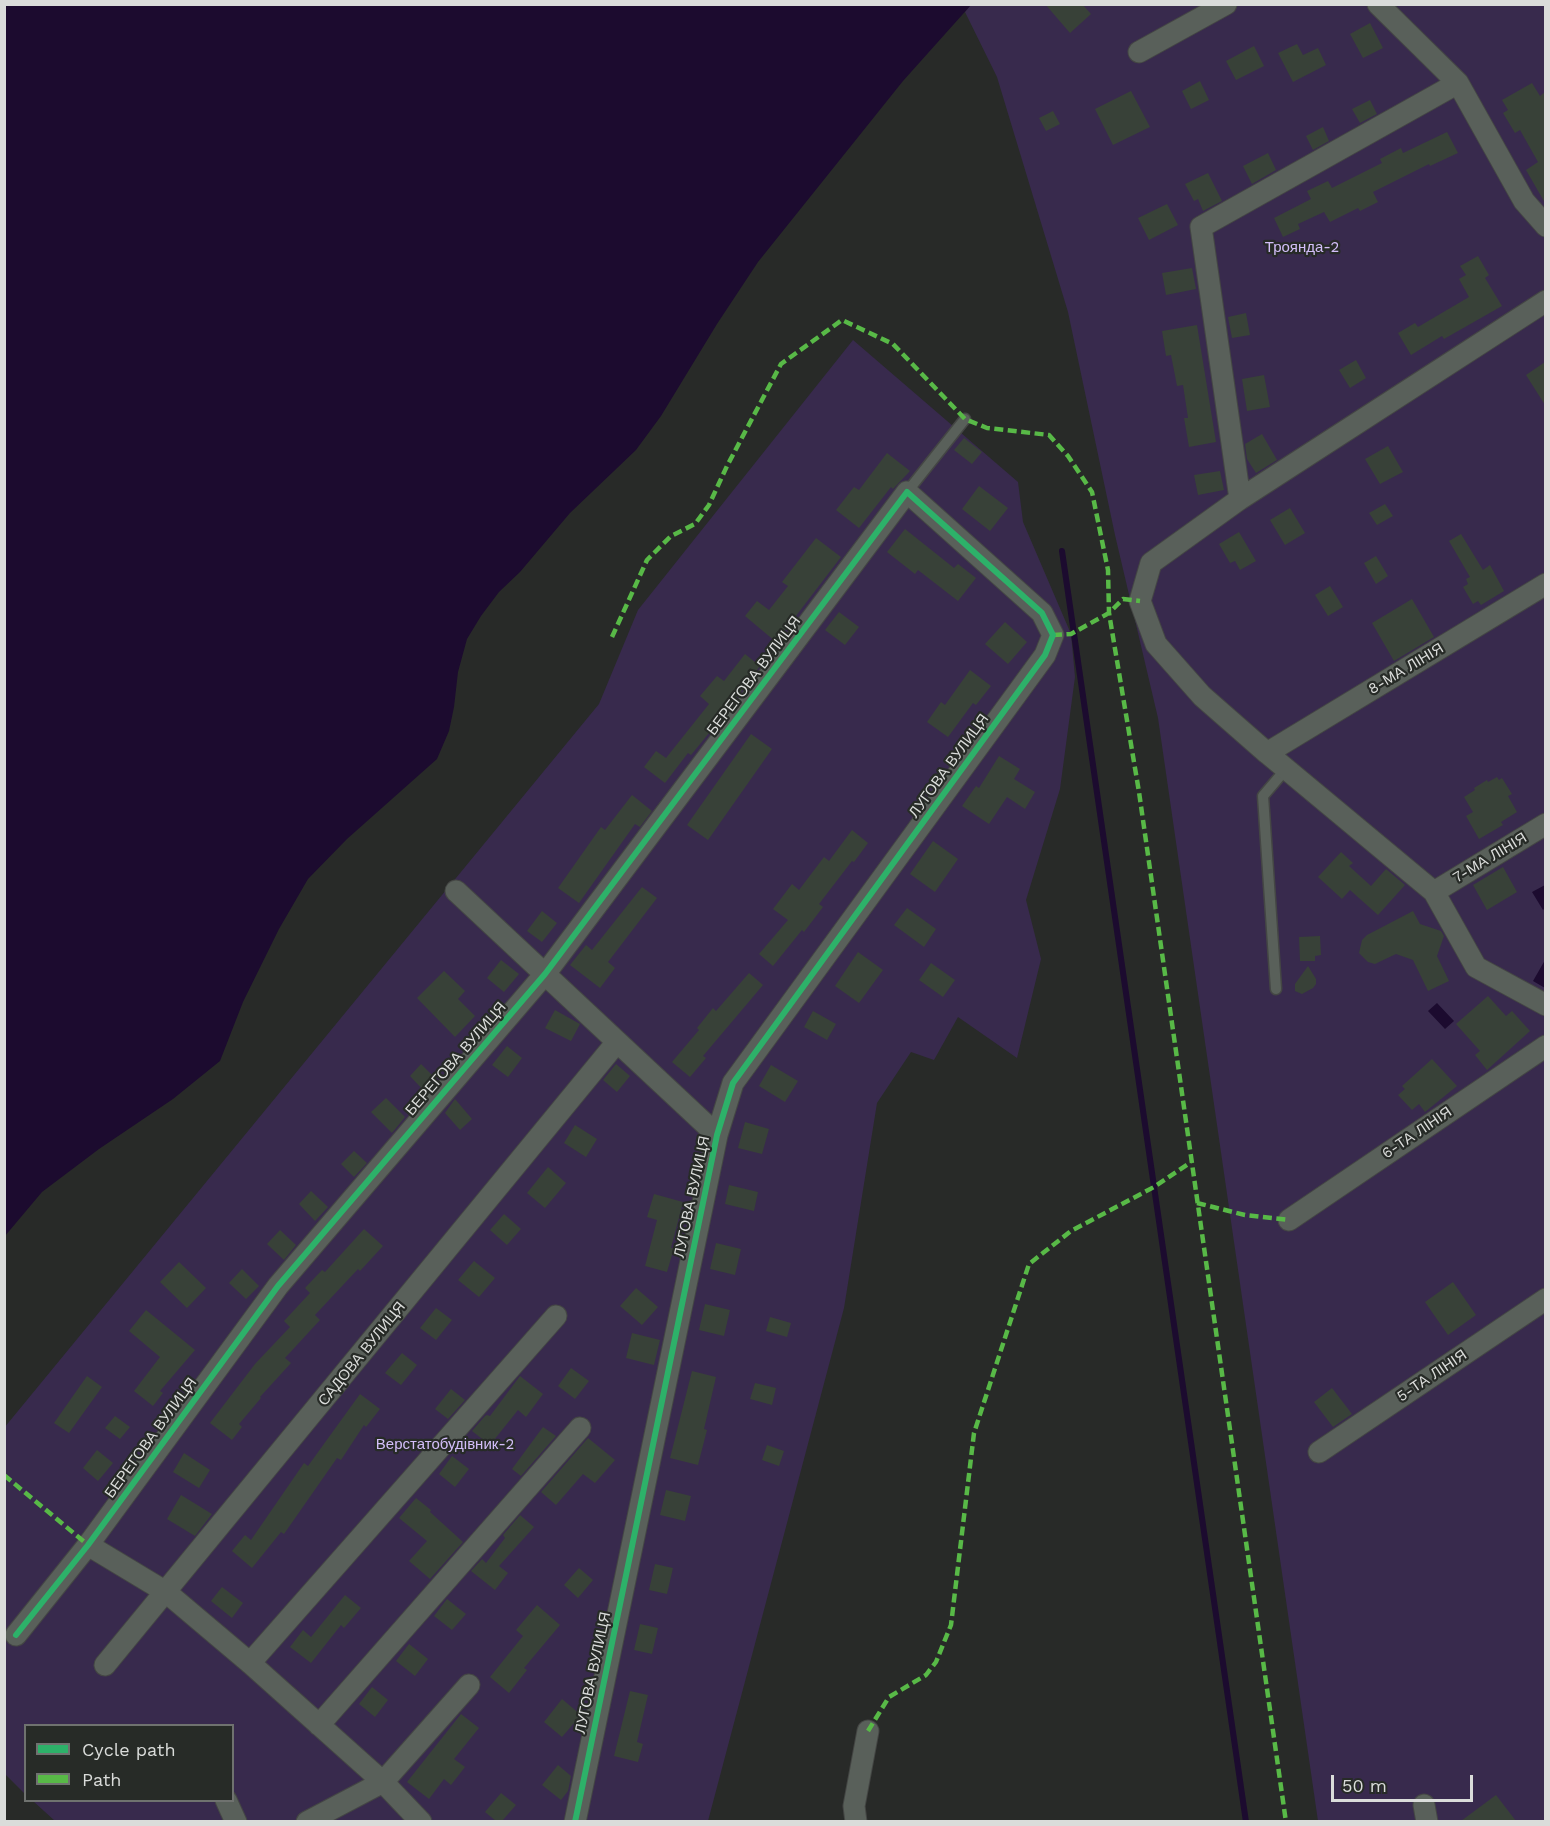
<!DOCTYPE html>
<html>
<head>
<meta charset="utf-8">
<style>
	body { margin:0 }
	#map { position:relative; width:1550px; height:1826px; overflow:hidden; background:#282a28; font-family:"Work Sans",sans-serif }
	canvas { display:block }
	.frame { position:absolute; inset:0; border:6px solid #dadcda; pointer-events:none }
	.legend { position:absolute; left:24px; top:1724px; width:210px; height:78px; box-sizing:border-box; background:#272b27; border:2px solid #6f726f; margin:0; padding:8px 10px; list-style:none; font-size:18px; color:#dadcda }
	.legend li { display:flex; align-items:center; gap:12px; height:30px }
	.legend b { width:30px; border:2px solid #6f726f }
	.scale { position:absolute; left:1331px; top:1775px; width:142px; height:27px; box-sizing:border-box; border:3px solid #dadcda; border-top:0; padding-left:8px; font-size:18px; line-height:21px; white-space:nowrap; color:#dadcda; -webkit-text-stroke:4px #272b27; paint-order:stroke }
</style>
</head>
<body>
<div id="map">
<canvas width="1550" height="1826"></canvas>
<div class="frame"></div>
<ul class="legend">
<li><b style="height:8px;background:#2db169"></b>Cycle path</li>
<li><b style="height:8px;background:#58b947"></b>Path</li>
</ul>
<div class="scale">50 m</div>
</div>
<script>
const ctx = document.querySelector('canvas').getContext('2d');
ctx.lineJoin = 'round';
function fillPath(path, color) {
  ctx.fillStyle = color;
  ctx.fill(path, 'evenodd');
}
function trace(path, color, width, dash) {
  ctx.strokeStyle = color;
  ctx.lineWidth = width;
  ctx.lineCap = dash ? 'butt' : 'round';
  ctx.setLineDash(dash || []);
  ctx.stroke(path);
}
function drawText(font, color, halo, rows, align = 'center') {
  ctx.font = font + ' "Work Sans",sans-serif';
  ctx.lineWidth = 4.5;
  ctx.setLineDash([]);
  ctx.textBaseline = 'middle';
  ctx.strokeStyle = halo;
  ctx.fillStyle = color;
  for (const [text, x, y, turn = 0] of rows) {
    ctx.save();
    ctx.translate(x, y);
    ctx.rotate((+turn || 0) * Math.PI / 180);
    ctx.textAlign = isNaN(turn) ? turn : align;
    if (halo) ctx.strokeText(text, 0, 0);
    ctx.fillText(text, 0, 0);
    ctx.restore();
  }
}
fillPath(new Path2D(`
	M971 4 1545 5V1821H1318L1158 718 1115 535 1068 312 997 77 965 12Z
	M853 340 1018 482 1023 522 1071 634 1075 677 1060 789 1026 900 1041 959 1017 1058 958 1017 934 1060 911 1052 877 1103 844 1308 708 1821H55L33 1801 232 1800V1726H26L25 1794 5 1774 4 1428 599 704 638 610Z`), '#382a4d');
fillPath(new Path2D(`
	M5 4 971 5 903 81 758 262 717 324 661 416 636 450 570 513 520 572 499 592 481 616 467 639 458 672 454 707 449 731 437 759 347 839 308 879 279 929 243 1002 220 1061 173 1099 99 1149 42 1192 5 1236Z
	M1545 885V908L1543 910 1532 892Z
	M1545 960V988L1533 981Z
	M1437 1003 1454 1021 1445 1029 1428 1011Z`), '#1c0b2f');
trace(new Path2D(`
	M1062 551 1246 1822`), '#1c0b2f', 6);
fillPath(new Path2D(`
	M1045 4H1082L1091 14 1070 33Z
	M1370 23 1383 48 1363 58 1350 34Z
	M1297 44 1303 55 1318 48 1326 65 1293 82 1278 53Z
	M1254 46 1264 66 1236 80 1226 61Z
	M1200 81 1209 100 1191 109 1182 91Z
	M1532 83 1540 96 1545 92V203L1526 170 1538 162 1520 130 1515 133 1503 113 1508 110 1502 100Z
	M1131 91 1150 127 1113 145 1095 109Z
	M1370 100 1377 114 1360 123 1352 109Z
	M1053 111 1060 124 1046 131 1039 118Z
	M1323 127 1329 141 1313 150 1306 136Z
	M1447 132 1458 153 1430 166 1429 164 1373 192 1378 202 1360 211 1358 208 1330 222 1324 212 1298 224 1300 229 1283 237 1274 218 1311 199 1307 191 1328 181 1332 188 1382 163 1380 159 1401 148 1403 153Z
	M1268 153 1276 170 1252 184 1243 166Z
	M1208 173 1222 201 1203 211 1198 199 1194 201 1185 184Z
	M1167 204 1178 225 1149 240 1138 218Z
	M1478 256 1489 275 1485 278 1502 306 1444 339 1442 336 1411 355 1398 333 1415 323 1418 327 1469 297 1459 279 1466 275 1460 266Z
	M1192 268 1196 289 1166 295 1162 273Z
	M1246 313 1250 335 1232 338 1228 317Z
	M1197 325 1216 442 1189 447 1184 418H1188L1183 385 1177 386 1171 355 1166 356 1162 331Z
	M1356 360 1366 378 1350 388 1339 370Z
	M1545 362V405L1526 375Z
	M1264 375 1270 407 1247 411 1242 379Z
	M1262 434 1277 460 1256 473 1247 459 1245 444Z
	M964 438 982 452 972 464 954 450Z
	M1388 446 1403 472 1380 484 1365 459Z
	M887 453 910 471 893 489 891 487 859 528 836 510 854 487 859 490Z
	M1220 471 1224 490 1198 495 1194 475Z
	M979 486 1008 508 990 531 962 509Z
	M1385 504 1393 516 1377 525 1369 513Z
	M1290 508 1305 533 1285 545 1270 520Z
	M905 529 954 568 958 564 976 578 958 601 918 570 915 574 887 552Z
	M1239 532 1256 561 1240 570 1235 561 1230 563 1219 544Z
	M1461 534 1483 570 1490 565 1504 591 1481 605 1478 601 1473 604 1463 587 1468 584 1466 579 1470 577 1449 541Z
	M816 538 841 557 776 642 745 616 757 601 769 610 788 586 782 582Z
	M1376 556 1388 576 1376 584 1364 563Z
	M1330 586 1343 607 1328 616 1315 595Z
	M1412 599 1434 637 1394 661 1372 623Z
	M839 612 859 627 845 645 825 630Z
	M1005 622 1027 642 1008 664 985 644Z
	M745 654 760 666 723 716 691 755 688 753 665 783 644 767 656 751 666 758 709 704 700 696 717 676 724 681Z
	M970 670 991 686 976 705 973 703 948 737 927 722 941 702 945 705Z
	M751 734 772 749 708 840 687 825Z
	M999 756 1020 769 1014 779 1035 792 1025 809 1007 797 989 824 962 806 976 786 979 788Z
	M1497 777 1499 780 1502 778 1512 794 1508 796 1517 812 1501 822 1503 825 1479 839 1466 816 1473 812 1464 797 1475 790 1474 788 1487 780 1488 782Z
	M632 795 652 811 640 827 635 824 579 903 558 888 601 827 605 830Z
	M852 830 868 843 854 862 852 861 819 904 823 907 804 932 802 930 773 966 759 954 788 920 773 909 792 884 799 890 824 857 829 861Z
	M933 841 958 859 935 892 910 874Z
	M1341 852 1353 863 1349 866 1371 886 1386 869 1405 885 1378 915 1350 890 1342 899 1318 877Z
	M1503 867 1517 892 1487 910 1473 885Z
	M642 887 657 898 608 962 615 968 600 988 570 965 586 945 592 950Z
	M907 908 936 929 924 947 894 925Z
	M542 911 557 923 542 942 527 931Z
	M1413 911 1420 924 1441 931 1444 936 1437 956 1449 981 1428 991 1413 960 1396 954 1375 964 1368 962 1359 953 1362 940 1367 935Z
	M1320 936 1321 955 1315 956V961H1300L1299 937Z
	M858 952 883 970 859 1003 835 986Z
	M501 960 519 974 504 992 487 978Z
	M931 963 955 980 943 997 919 980Z
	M1308 966 1316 979V984L1313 988 1302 994 1295 991V984Z
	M444 971 465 991 458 999 475 1016 455 1037 417 998Z
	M749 973 763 985 703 1056 706 1058 690 1077 672 1062 699 1030 697 1028 713 1008 716 1011Z
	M1488 996 1506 1016 1512 1011 1530 1031 1487 1070 1475 1055 1480 1051 1456 1024Z
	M555 1010 580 1024 571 1041 545 1028Z
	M813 1011 836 1024 827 1040 804 1027Z
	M507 1046 522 1058 508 1077 492 1065Z
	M1432 1059 1457 1086 1425 1112 1419 1104 1412 1110 1398 1095 1405 1089 1402 1086Z
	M421 1064 437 1080 426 1093 410 1076Z
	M616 1064 630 1076 617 1092 603 1080Z
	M771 1065 798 1081 785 1102 759 1086Z
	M386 1098 405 1117 392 1133 371 1112Z
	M455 1099 472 1119 460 1130 445 1113Z
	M745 1122 769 1129 762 1154 738 1148Z
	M575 1125 597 1139 586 1157 564 1143Z
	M354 1151 367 1163 354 1177 341 1164Z
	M548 1167 566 1183 545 1208 527 1193Z
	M729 1185 758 1192 754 1211 725 1204Z
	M311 1191 328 1207 315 1221 299 1204Z
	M654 1194 683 1202 671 1248H674L667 1272 645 1266 657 1220 647 1217Z
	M504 1214 521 1229 507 1245 490 1230Z
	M364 1229 383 1246 360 1271 358 1269 315 1315 320 1320 285 1358 291 1363 260 1397 261 1398 239 1424 242 1427 232 1440 210 1423 255 1364 290 1327 284 1321 310 1293 305 1288 322 1270 325 1272Z
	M280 1230 296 1245 284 1260 267 1244Z
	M716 1243 741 1249 735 1275 710 1269Z
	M474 1261 495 1278 479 1297 458 1280Z
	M179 1262 206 1288 187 1308 160 1282Z
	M242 1269 259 1286 246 1299 229 1283Z
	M1453 1282 1476 1315 1448 1335 1425 1302Z
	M636 1288 658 1307 642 1325 620 1306Z
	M705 1304 730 1310 724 1336 699 1330Z
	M436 1308 452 1320 436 1340 420 1328Z
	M146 1310 195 1350 160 1391 163 1393 153 1406 134 1391 160 1357 129 1331Z
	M770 1317 791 1323 787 1337 766 1331Z
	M632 1333 660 1340 654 1365 626 1358Z
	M402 1353 417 1365 401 1385 385 1373Z
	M571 1368 589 1381 575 1399 558 1386Z
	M692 1371 716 1377 704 1429 707 1430 698 1465 670 1458Z
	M87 1376 102 1387 69 1433 54 1423Z
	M520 1376 543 1394 526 1417 518 1410 490 1445 472 1431 485 1416 487 1415 490 1416Z
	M755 1383 776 1388 772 1405 750 1399Z
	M1332 1388 1352 1414 1333 1427 1314 1402Z
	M451 1389 465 1400 448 1419 435 1409Z
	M360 1394 380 1409 366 1427 364 1425 341 1460 337 1458 284 1534 281 1532 252 1568 232 1551 245 1535 251 1540 304 1463 308 1466Z
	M115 1416 130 1427 120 1439 105 1428Z
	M543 1427 556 1436 521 1476 512 1469Z
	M588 1438 615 1460 595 1483 583 1474 556 1505 541 1492Z
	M767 1445 784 1451 779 1466 762 1460Z
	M97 1450 113 1463 98 1481 83 1468Z
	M184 1453 210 1470 199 1488 173 1472Z
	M452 1456 469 1469 455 1487 439 1474Z
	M666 1490 691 1496 685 1521 660 1515Z
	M181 1495 212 1514 195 1536 167 1519Z
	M416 1498 431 1510 430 1512 463 1542 430 1579 409 1561 427 1541 399 1518Z
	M520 1515 534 1527 499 1566 508 1573 495 1590 471 1571 482 1559 486 1563 505 1538 503 1535Z
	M655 1564 673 1568 667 1594 649 1590Z
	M579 1568 593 1580 578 1598 564 1585Z
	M222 1587 243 1603 232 1618 211 1601Z
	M345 1595 361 1608 344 1628 341 1625 311 1663 290 1647 303 1630 311 1637Z
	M447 1599 466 1614 452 1630 434 1616Z
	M537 1605 560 1625 524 1668 527 1670 509 1693 490 1677 523 1636 516 1630Z
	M640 1624 658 1628 652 1654 634 1650Z
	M409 1644 428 1659 415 1676 396 1661Z
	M372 1687 388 1700 375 1717 359 1704Z
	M630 1691 648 1695 637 1742 643 1744 638 1762 614 1756Z
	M562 1699 581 1715 562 1737 544 1722Z
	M461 1714 479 1728 454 1759 465 1767 451 1785 444 1779 429 1799 407 1782Z
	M558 1765 571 1776 568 1791 561 1800 542 1785Z
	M501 1793 516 1805 502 1821H496L485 1812Z
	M1496 1795 1516 1821H1461Z`), '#384138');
const service = new Path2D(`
	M907 492 965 419
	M1276 989 1263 796 1286 769`);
const minor = new Path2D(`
	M1378 4 1458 83 1524 201 1546 226
	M1139 52 1226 4
	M1546 301 1240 499 1151 563 1140 601 1156 644 1202 696 1267 753 1434 892 1476 967 1546 1005
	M1240 499 1201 227 1458 83
	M1267 753 1546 584
	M456 891 717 1135
	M1434 892 1546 824
	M1289 1220 1546 1046
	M1319 1452 1546 1299
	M88 1545 166 1592 250 1663 383 1782 421 1822
	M16 1635 88 1545 278 1286 545 974 907 492 1042 613 1053 635 1045 655 733 1083 717 1135 575 1822
	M250 1663 556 1316
	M105 1665 617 1042
	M319 1725 580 1428
	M226 1800 236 1822
	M1424 1805 1427 1822
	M307 1822 383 1782 469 1685
	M856 1822 854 1806 868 1731`);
trace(service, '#444644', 13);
trace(minor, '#444644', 23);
trace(service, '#59605a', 10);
trace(minor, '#59605a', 21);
trace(new Path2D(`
	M1053 635 1071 634 1109 613 1123 599 1140 601
	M612 637 647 560 671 536 695 524 709 505 727 466 781 364 842 320 893 344 965 419 987 428 1049 435 1068 456 1092 492 1108 570 1109 613 1139 792 1286 1822
	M1197 1203 1245 1215 1289 1220
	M4 1475 88 1545
	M868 1731 889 1697 926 1675 936 1662 951 1625 974 1433 1029 1264 1071 1231 1154 1187 1191 1162`), '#58b947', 4.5, [9, 4.5]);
trace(new Path2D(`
	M16 1635 88 1545 278 1286 545 974 907 492 1042 613 1053 635 1045 655 733 1083 717 1135 575 1822`), '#2db169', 6);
drawText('15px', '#d3bef9', '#272b27', [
	["Троянда-2",1302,248],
	["Верстатобудівник-2",445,1445]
]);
drawText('15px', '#dadcda', '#272b27', [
	["8-МА ЛІНІЯ",1406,669,-31],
	["БЕРЕГОВА ВУЛИЦЯ",754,676,-53],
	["ЛУГОВА ВУЛИЦЯ",949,766,-54],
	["7-МА ЛІНІЯ",1490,858,-31],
	["БЕРЕГОВА ВУЛИЦЯ",456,1059,-49],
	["6-ТА ЛІНІЯ",1417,1133,-34],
	["ЛУГОВА ВУЛИЦЯ",692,1197,-78],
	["САДОВА ВУЛИЦЯ",362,1354,-51],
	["5-ТА ЛІНІЯ",1432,1376,-34],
	["БЕРЕГОВА ВУЛИЦЯ",151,1438,-54],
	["ЛУГОВА ВУЛИЦЯ",593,1673,-78]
]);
</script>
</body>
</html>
